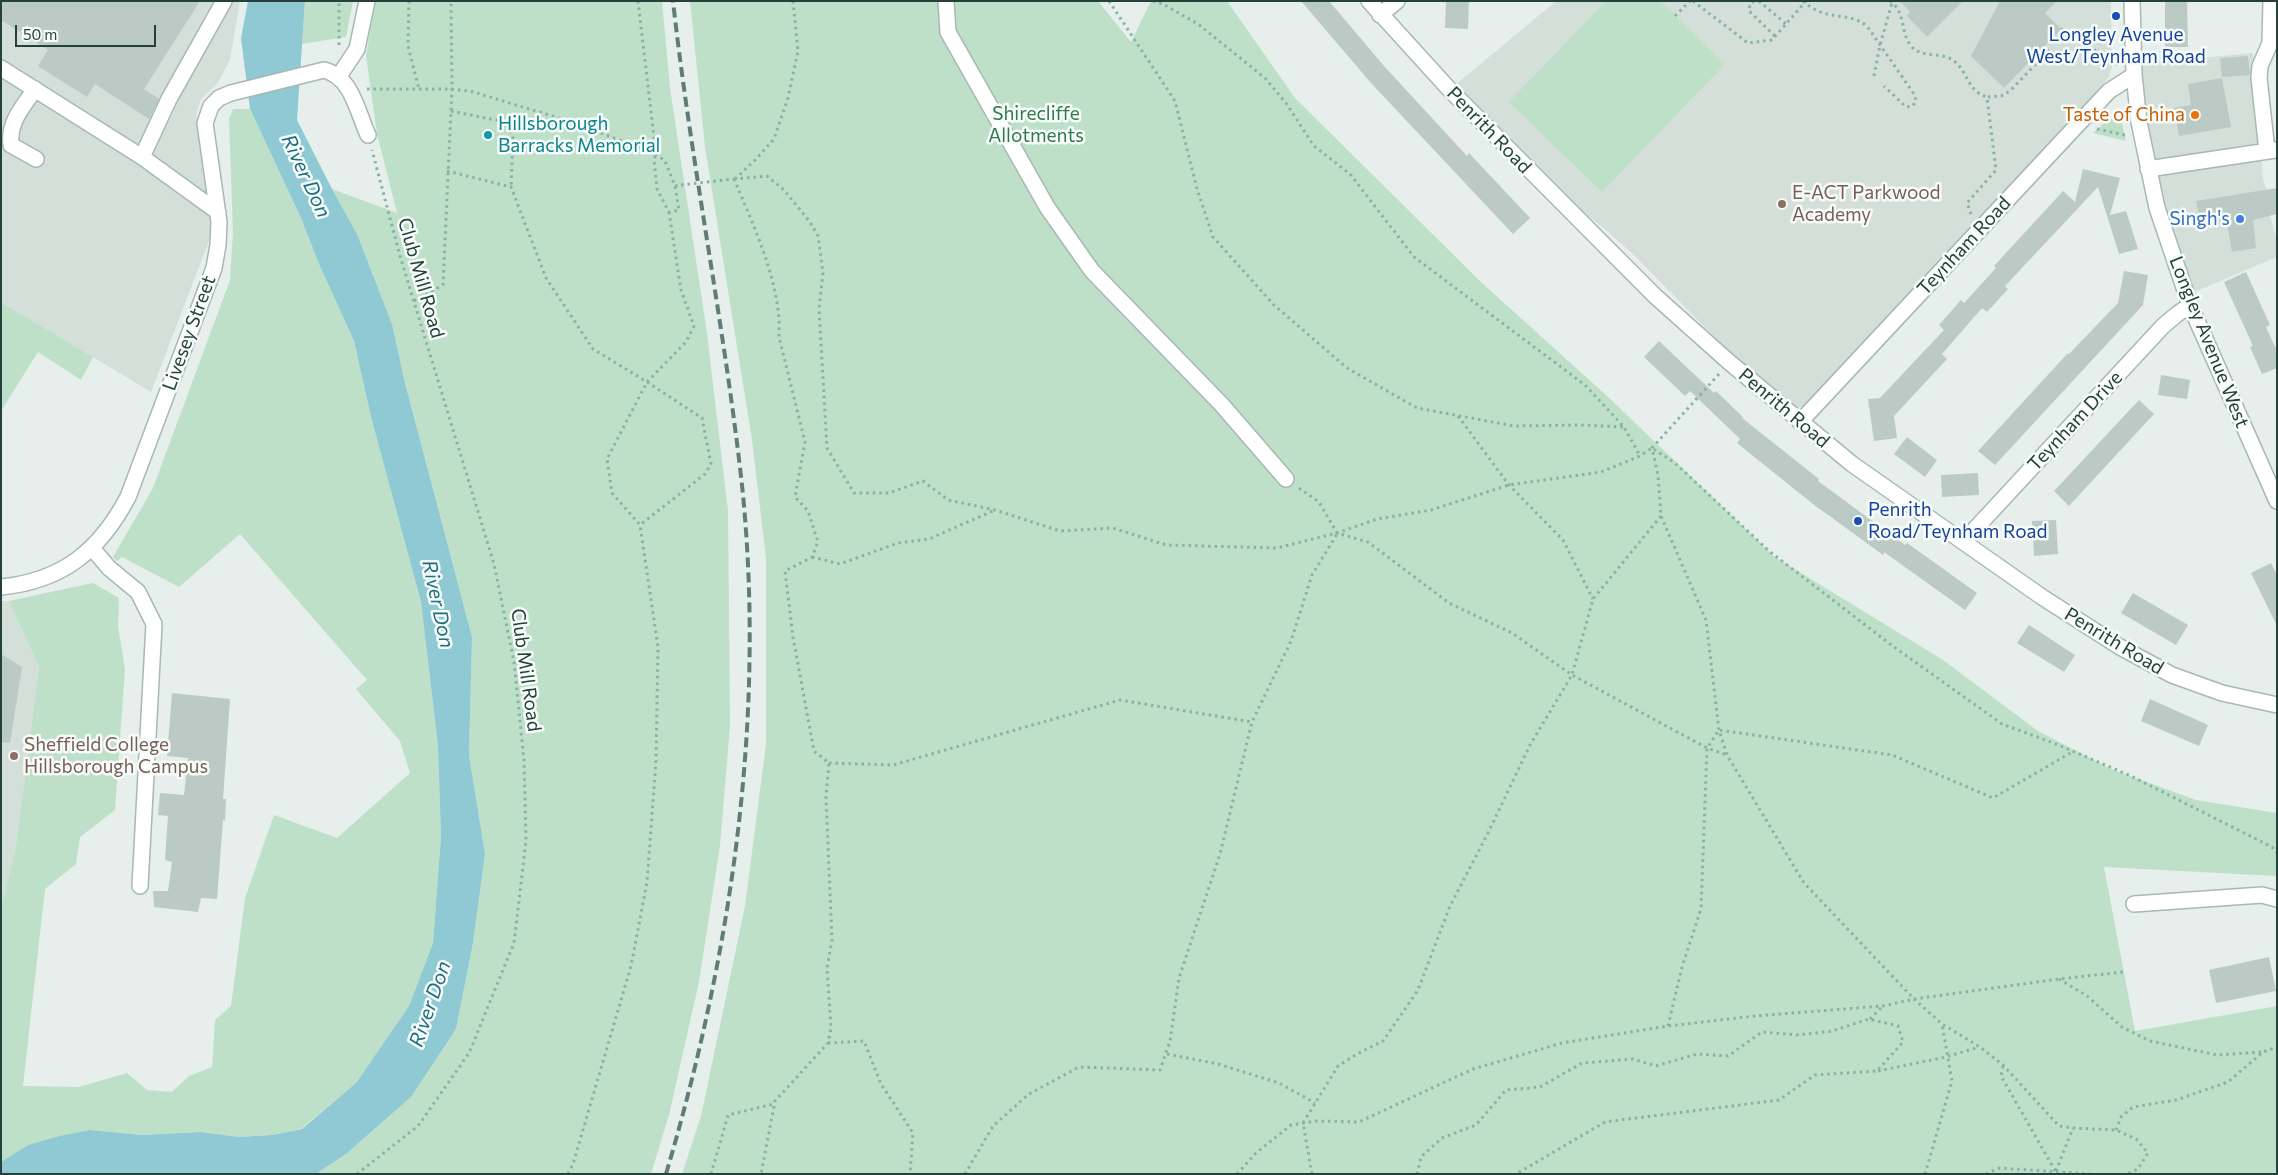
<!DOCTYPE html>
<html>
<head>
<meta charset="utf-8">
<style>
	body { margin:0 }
	#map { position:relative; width:2278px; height:1175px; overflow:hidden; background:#e6efeb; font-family:Commissioner,sans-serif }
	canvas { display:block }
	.frame { position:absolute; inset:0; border:2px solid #24423a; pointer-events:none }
	.scale { position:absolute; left:15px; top:25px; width:141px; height:22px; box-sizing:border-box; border:2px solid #24423a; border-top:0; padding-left:6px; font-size:15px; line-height:18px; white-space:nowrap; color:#24423a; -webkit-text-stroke:4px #f7fbf9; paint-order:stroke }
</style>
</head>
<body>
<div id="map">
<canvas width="2278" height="1175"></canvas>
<div class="frame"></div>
<div class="scale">50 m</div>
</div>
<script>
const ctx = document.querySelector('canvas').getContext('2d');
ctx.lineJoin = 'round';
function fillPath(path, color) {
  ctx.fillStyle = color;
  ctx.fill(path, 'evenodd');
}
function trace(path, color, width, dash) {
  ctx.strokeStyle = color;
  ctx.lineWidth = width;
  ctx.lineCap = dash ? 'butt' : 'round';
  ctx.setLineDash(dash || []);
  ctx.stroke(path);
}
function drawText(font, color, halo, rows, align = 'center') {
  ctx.font = font + ' Commissioner,sans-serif';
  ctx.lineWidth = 5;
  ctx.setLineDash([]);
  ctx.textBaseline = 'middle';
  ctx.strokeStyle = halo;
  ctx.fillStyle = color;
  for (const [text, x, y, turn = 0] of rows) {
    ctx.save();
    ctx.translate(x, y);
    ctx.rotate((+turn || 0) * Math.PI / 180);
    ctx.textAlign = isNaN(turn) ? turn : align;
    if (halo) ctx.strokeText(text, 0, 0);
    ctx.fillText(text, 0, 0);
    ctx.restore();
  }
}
fillPath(new Path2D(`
	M1 1H240L230 60 217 84 201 99 196 115 202 165 214 228 151 392 1 302Z
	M1556 1H2111L2112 67 2108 78 2096 93 1806 405 1792 410 1784 408 1634 255 1605 229 1550 186 1454 86Z
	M2253 53 2263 179 2267 191 2263 193 2277 239V257L2187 295 2174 260 2133 64Z
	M1 601H9L39 667 16 845 1 908Z`), '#d4dfda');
fillPath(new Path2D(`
	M305 1H353L346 37 302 44Z
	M375 1H662L670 88 707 333 728 511 730 726 720 846 699 982 669 1115 651 1174H316L346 1154 411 1097 456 1029 473 943 485 854 469 755 472 637 405 383 392 324 357 234 332 189 397 213 377 134 366 56Z
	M690 1H1098L1131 42 1151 1H1227L1295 98 1483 284 1606 395 1775 557 1943 660 2038 731 2111 769 2196 800 2277 813V876L2104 867 2135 1031 2277 1006V1174H682L701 1116 745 906 766 744V558L752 440 705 147Z
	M1606 1H1660L1725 64 1602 192 1509 102Z
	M233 109H250L301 218 319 264 354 341 371 417 421 602 438 746 441 836 433 943 409 1006 356 1083 301 1129 272 1135 239 1137 201 1132 143 1135 90 1130 28 1145 1 1162V908L16 845 39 667 9 601 93 583 119 598 118 626 125 669 115 810 80 837 76 864 45 889 23 1086 79 1087 127 1073 147 1090 172 1092 189 1076 212 1067 215 1020 231 1006 245 898 274 815 337 838 410 773 400 741 356 689 367 680 240 534 179 587 122 557 117 561 113 557 153 488 230 280 233 232 229 119Z
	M2115 118 2122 123 2126 141 2093 133 2107 120Z
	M1 302 93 357 81 380 38 352 1 411Z`), '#bfe0c8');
fillPath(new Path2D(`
	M248 1H305L297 120 332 189 357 234 392 324 405 383 472 637 469 755 485 854 473 943 456 1029 411 1097 346 1154 316 1174H1V1162L28 1145 60 1136 90 1130 143 1135 201 1132 239 1137 272 1135 302 1129 356 1083 409 1006 433 943 441 836 438 746 421 602 371 417 354 341 319 264 301 218 250 109 241 38Z`), '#8ec9d4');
fillPath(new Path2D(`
	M1 1H200L144 89 159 99 149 119 95 84 87 97 38 66 48 50 1 20Z
	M1301 1H1329L1384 66 1467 156 1469 153 1530 218 1513 234 1371 83Z
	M1446 1H1469L1468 29 1445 28Z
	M1899 1H1963L1927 37 1907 16 1910 11Z
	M2000 1H2057L2045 13 2061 29 2004 88 1971 56Z
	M2165 1H2187L2188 47H2165Z
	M2248 56 2250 75 2222 77 2220 58Z
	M2222 78 2231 127 2179 136 2174 108 2191 105 2188 84Z
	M2083 169 2120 178 2110 215 2126 211 2138 249 2119 254 2098 187 2005 286 2008 289 1987 312 1982 308 1942 354 1947 359 1894 416 1897 438 1874 441 1868 399 1880 398 1911 365 1944 330 1939 325 1961 300 1964 303 1996 268 1994 266 2063 191 2075 202Z
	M2277 188V214L2253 220 2256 248 2232 252 2227 223 2201 227 2196 201Z
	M2124 271 2148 275 2143 305 1995 465 1978 451 2068 353 2069 354 2118 303Z
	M2246 272 2270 325 2266 327 2277 351V368L2262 374 2250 347 2253 346 2224 282Z
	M1659 341 1714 393 1716 391 1743 417 1742 418 1819 479 1818 481 1905 545 1907 543 1977 593 1965 610 1884 552 1883 555 1813 504 1737 443 1740 439 1690 391 1685 396 1644 357Z
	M2161 375 2190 380 2187 399 2158 395Z
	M2139 400 2154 414 2069 506 2054 491Z
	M1907 437 1937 460 1925 477 1894 454Z
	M1978 473 1979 495 1942 497 1941 475Z
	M2056 520 2058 554 2034 556 2032 521Z
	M2271 563 2277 575V626L2251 573Z
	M2133 593 2188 625 2176 645 2121 613Z
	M2029 625 2075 655 2064 672 2017 643Z
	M1 654 22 667 10 743 1 742Z
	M172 693 230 699 223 799H226L225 821 223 820 217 899 201 898 198 912 154 907 153 891H168L172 862 165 860 168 816 158 815 160 793 184 795 188 758 167 756Z
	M2150 699 2208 725 2199 746 2141 721Z
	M2269 957 2276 991 2216 1003 2209 970Z`), '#bbcac4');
const minor = new Path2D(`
	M946 1 948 32 1047 207 1092 271 1222 405 1286 479
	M1369 1 1449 89 1655 296 1729 362 1852 464 2042 597 2120 647 2172 675 2222 693 2277 705
	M2132 1 2134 75 2139 122 2157 208 2190 305 2277 501
	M1380 15 1397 1
	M1 68 142 157 218 212
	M339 76 357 49 367 1
	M35 89C23 107 8 122 11 145L36 159
	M2267 151 2259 78 2260 66 2270 43 2271 1
	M142 157 169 99 224 1
	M2148 169 2275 150
	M1800 422 2109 91 2134 75
	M1963 542 2163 326 2176 315 2190 305
	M92 548 109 568 138 592 154 624 140 886
	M1 587C63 581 100 550 128 497L214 268 218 245 219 222 205 123 211 106 219 98 231 93 324 70C352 77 357 111 368 135
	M2134 904 2262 895 2277 899`);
trace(minor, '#a8b8b2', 18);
trace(new Path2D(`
	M409 1 408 46 419 89
	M638 1 656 154 654 159 657 189 669 212 679 210 675 186
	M1109 1 1175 101 1197 189 1213 237 1274 305 1347 368 1417 408 1514 426 1581 425 1624 427
	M1153 1 1163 4 1198 24 1265 78 1286 103 1314 146 1350 174 1414 257 1585 385 1624 427 1640 456
	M1693 1 1748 43 1772 40 1806 1
	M1754 1 1750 4 1749 11 1775 36
	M1759 1 1786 24
	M1803 1C1827 23 1847 10 1867 26L1914 94 1916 100 1913 106 1906 107 1884 86
	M1890 1C1906 12 1900 32 1911 46 1922 59 1942 51 1954 61 1969 73 1967 91 1987 97
	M1675 16 1690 1
	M2061 29 2118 65
	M339 45V1
	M1874 76 1880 45 1892 3
	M367 89H452L470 91 572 122 656 154 665 161 675 186 681 185
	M451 111 505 122 513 138 511 187
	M2097 129 2125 135
	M447 171 511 187 546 278 593 349 647 382 702 418 711 464 705 474 640 525
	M734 179 767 176 784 190 810 222 818 236 823 273 819 309 827 448 854 493H889L923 481 948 500 995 510 1060 531 1113 528 1166 545 1277 548 1337 533 1377 519 1431 510 1509 485 1601 472 1640 456 1652 448 1675 463 1769 551 1890 644 2002 724 2056 744 2131 776 2272 847 2277 853
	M734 179C754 227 782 285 779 337L805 442 795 497 808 511 818 542 812 557 785 571 793 637 814 751 829 763 826 797 832 940 827 968 831 1028 828 1043 775 1101 761 1174
	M735 179 757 158 774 139 788 98 798 51 793 1
	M1971 214 1967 203 1996 170 1987 97 2001 96 2010 91 2051 48
	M414 301 443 285 452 89 451 1
	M1719 374 1652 448 1658 475 1661 516 1706 620 1719 730 1727 755 1804 883 1914 999 1942 1024 1980 1047 2003 1065 2059 1126 2073 1128 2116 1130 2136 1139 2148 1153 2138 1169 2127 1174
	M1458 416 1509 485 1563 540 1593 599
	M1299 488 1319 502 1337 533 1368 542 1449 603 1512 633 1572 675 1707 748 1727 755
	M812 557 840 564 898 543 929 539 995 510
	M829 763 893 765 1120 700 1252 722
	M2059 979 2087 996 2122 1027 2150 1041 2217 1055 2263 1052
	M1870 1019 1883 1006
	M1668 1026 1682 967 1701 909 1707 748 1719 730 1892 755 1993 798 2072 752
	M828 1043 864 1041 881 1084 913 1133 910 1174
	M1167 1054 1218 1064 1279 1083 1315 1103
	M2003 1066 2001 1076 2057 1174
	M1878 1071 1946 1057 1979 1047
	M2116 1130 2121 1117 2133 1107 2176 1100 2228 1082 2263 1052 2277 1047
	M2056 1171 2073 1128
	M357 1174 418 1126 469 1053 514 943 526 841 524 760 514 662 494 564 400 256 372 150
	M568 1174 573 1164 631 966 647 882 656 761 658 647 640 525 612 493 607 459 647 382 686 342 694 326 681 290 669 212
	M711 1174 728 1115 774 1104
	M965 1174 993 1126 1029 1094 1079 1067 1160 1070 1170 1041 1179 978 1220 854 1252 722 1291 641 1312 575 1337 534
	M1237 1174 1256 1153 1291 1125 1316 1121 1359 1122 1473 1069 1562 1043 1668 1026 1754 1016 1883 1006 1914 999 2059 979 2123 972
	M1312 1174 1303 1123 1338 1066 1357 1054 1383 1041 1418 990 1450 906 1488 833 1530 745 1572 675 1593 599 1661 516
	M1417 1174 1421 1157 1442 1138 1476 1125 1506 1090 1540 1087 1582 1063 1633 1059 1656 1066 1697 1054 1728 1056 1762 1032 1799 1035 1832 1031 1869 1019 1898 1026 1903 1042 1877 1071 1815 1075 1779 1100 1605 1122 1516 1174
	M1925 1174 1952 1081 1942 1024
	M1986 1174 2000 1168 2090 1174`), '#86b3a5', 3, [2.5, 4]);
trace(minor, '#fff', 15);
trace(new Path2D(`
	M666 1174C732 951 766 717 742 485 724 323 691 163 673 1`), '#5f7d75', 4, [10, 5]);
trace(new Path2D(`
	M681 185 734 179`), '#86b3a5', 3, [2.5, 4]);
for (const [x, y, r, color] of [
	[2116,16,5,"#1a4fb4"],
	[2195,115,5,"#e8710a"],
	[488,135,5,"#0f9aa8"],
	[1782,204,5,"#8d6e63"],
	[2240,219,5,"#3f7fe0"],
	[1858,521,5,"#1a4fb4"],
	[14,756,5,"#8d6e63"]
]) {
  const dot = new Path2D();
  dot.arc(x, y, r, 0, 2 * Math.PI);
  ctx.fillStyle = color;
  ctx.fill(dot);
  trace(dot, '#f7fbf9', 2);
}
drawText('19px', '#164399', '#f7fbf9', [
	["Longley Avenue",2116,35],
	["West/Teynham Road",2116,57],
	["Penrith",1868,510,"left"],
	["Road/Teynham Road",1868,532,"left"]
]);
drawText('19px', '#2d7a4b', '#f7fbf9', [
	["Shirecliffe",1036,114],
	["Allotments",1036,136]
]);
drawText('19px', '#c56008', '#f7fbf9', [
	["Taste of China",2185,115]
], 'right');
drawText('19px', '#0d838f', '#f7fbf9', [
	["Hillsborough",498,124],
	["Barracks Memorial",498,146]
], 'left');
drawText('19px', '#24423a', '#f7fbf9', [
	["Penrith Road",1489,130,46],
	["Teynham Road",1964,246,-47],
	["Club Mill Road",421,278,74],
	["Livesey Street",189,333,-70],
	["Longley Avenue West",2209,342,68],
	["Penrith Road",1784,408,40],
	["Teynham Drive",2075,421,-47],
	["Penrith Road",2114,641,31],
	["Club Mill Road",526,670,82]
]);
drawText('19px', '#785e54', '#f7fbf9', [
	["E-ACT Parkwood",1792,193],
	["Academy",1792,215],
	["Sheffield College",24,745],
	["Hillsborough Campus",24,767]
], 'left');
drawText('19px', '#366cbe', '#f7fbf9', [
	["Singh's",2230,219]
], 'right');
drawText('italic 20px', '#1c6f80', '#f7fbf9', [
	["River Don",306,176,65],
	["River Don",438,604,78],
	["River Don",430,1004,-71]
]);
</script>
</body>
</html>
